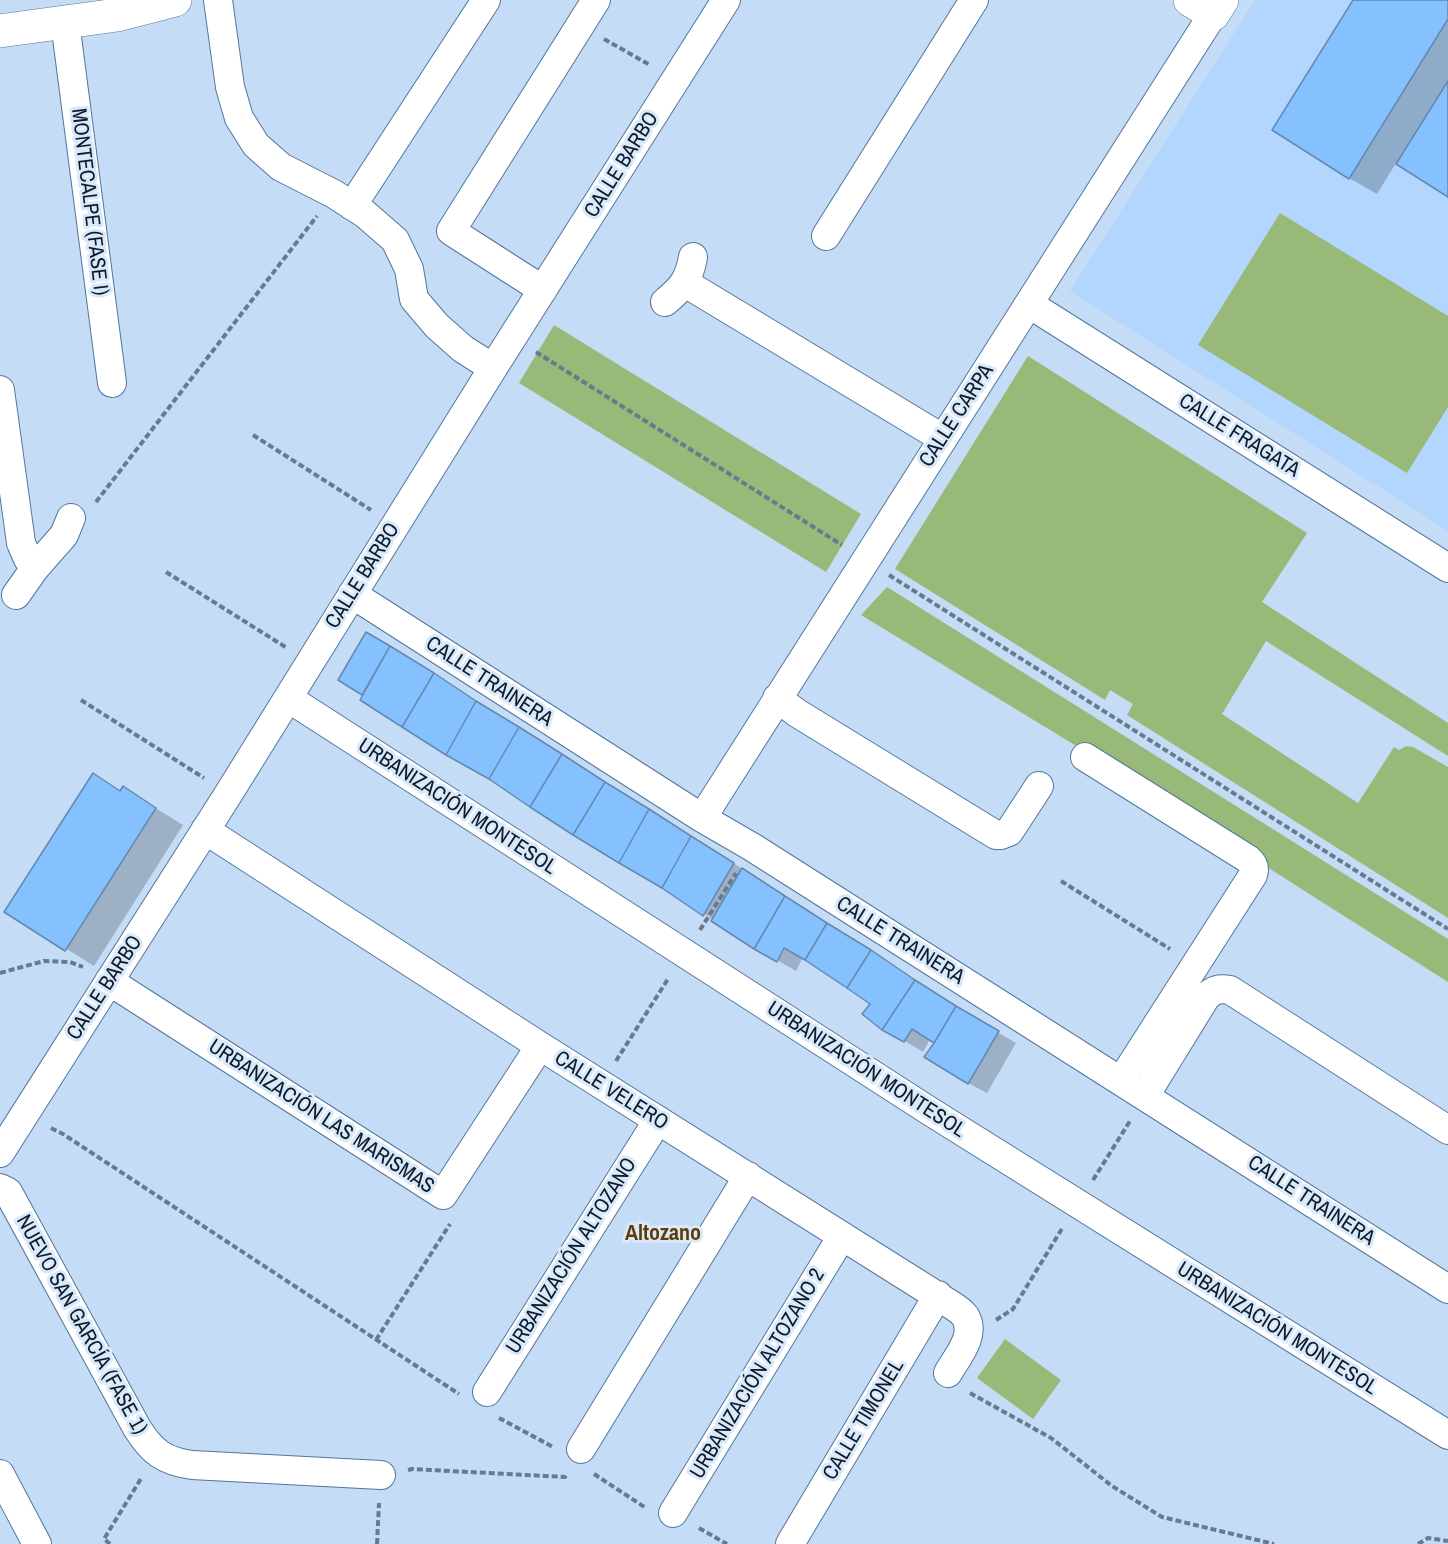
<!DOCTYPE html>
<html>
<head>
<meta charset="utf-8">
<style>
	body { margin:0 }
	canvas { display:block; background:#c5dcf6 }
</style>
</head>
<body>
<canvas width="1448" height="1544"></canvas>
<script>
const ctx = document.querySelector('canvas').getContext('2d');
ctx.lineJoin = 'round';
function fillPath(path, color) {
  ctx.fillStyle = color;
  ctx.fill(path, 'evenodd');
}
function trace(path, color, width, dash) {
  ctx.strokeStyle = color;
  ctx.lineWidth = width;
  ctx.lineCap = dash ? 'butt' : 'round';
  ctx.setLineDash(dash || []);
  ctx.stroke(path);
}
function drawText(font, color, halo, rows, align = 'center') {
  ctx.font = font + ' "Archivo Narrow",sans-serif';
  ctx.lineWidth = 6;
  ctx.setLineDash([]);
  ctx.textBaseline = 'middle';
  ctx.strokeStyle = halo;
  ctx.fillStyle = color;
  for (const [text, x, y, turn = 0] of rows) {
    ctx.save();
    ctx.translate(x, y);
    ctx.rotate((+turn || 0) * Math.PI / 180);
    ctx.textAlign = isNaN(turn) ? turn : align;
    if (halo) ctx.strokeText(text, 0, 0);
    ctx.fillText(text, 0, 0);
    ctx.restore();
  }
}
fillPath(new Path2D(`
	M1255 0H1448V531L1070 291Z`), '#b2d6fd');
fillPath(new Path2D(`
	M1280 213 1448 316V407L1407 473 1198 345Z
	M554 325 861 514 826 572 519 383Z
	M1028 356 1307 533 1262 602 1448 723V756L1266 641 1222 714 1358 803 1394 747 1399 750 1406 746 1413 747 1448 767V918L1127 715 1133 704 1110 690 1105 700 895 569Z
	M887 587 1448 939V982L1078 747 861 615Z
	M1005 1339 1061 1380 1033 1419 977 1378Z`), '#98b977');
fillPath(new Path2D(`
	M1355 0H1448V195L1396 163 1377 194 1349 178Z
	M385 645 581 766 890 963 975 1019 1016 1043 987 1093 968 1083 936 1043 930 1039 923 1052 883 1028 872 1003 803 957 796 971 777 960 493 780 340 680Z
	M93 775 121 791 123 788 183 825 94 966 6 911Z`), '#0003');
const building = new Path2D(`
	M1353 0H1448V19L1349 179 1272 130Z
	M1448 81V197L1396 164Z
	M366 632 390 646 362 695 338 680Z
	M390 646 434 673 402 727 360 700Z
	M434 673 476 701 446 755 402 727Z
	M476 701 519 727 489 779 446 755Z
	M519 727 562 754 530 807 489 779Z
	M562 754 605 782 573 835 530 807Z
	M93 773 120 791 123 786 156 808 65 951 4 912Z
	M605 782 649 809 619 863 573 835Z
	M649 809 691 836 662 888 619 863Z
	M691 836 734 863 703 916 662 888Z
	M742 868 785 896 754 949 711 921Z
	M785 896 827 923 805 960 784 948 777 962 754 949Z
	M827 923 871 950 847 988 805 960Z
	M871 950 915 980 882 1030 862 1014 870 1004 847 988Z
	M915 980 956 1006 934 1043 912 1029 904 1042 882 1030Z
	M956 1006 999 1031 968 1084 924 1057 934 1043Z`);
fillPath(building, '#85c0ff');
trace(building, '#6489b0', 1.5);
const minor = new Path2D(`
	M218 0 230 87 239 118 256 145 281 167 334 194 365 214 395 240 409 269 414 299 437 326 463 349 493 368
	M65 22 112 383
	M352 206 486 0
	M826 236 974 0
	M685 283 942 438
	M543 290 451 231 596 0
	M665 302C682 288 689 280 693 257
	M1029 304 1448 568
	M0 390 21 543 28 559 35 568 16 595
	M35 568 64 535 71 518
	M352 594 702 818 752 847 1448 1289
	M288 698 931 1112 1448 1435
	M777 698 797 713 996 835H1001L1009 832 1039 786
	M1085 757 1248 859C1254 864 1255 869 1253 875L1121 1081
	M702 818C871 549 1043 282 1213 14
	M205 830 540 1046 950 1304C955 1307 961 1311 965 1316 977 1335 957 1357 948 1373
	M109 981 443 1195 540 1046
	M1145 1096 1206 997C1213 990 1219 988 1230 990L1448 1130
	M0 1153 229 793 493 368 726 0
	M0 1188 8 1192 137 1428C152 1452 164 1461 192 1465L381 1475
	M487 1392 658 1120
	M581 1449 748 1176
	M0 1474 37 1544
	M673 1513 842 1236
	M790 1544 938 1295`);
const tertiary = new Path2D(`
	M1190 0 1213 14 1222 0
	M0 31 117 15 175 0`);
trace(minor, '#51769c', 30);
trace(tertiary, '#51769c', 34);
trace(new Path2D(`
	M604 39 650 65
	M536 352 842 545
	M253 435 371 510
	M96 502 317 216
	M166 572 287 648
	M889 575 1448 929
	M81 700 204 778
	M1061 881 1170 949
	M700 930 736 873
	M0 973 44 961 70 962 83 967
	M616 1061 668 979
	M51 1128 63 1134 459 1394
	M1093 1180 1130 1121
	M996 1320 1013 1309 1063 1227
	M376 1340 450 1224
	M970 1393 1051 1438 1112 1486 1162 1517 1274 1544
	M499 1418 553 1447
	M408 1470 412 1469 565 1477 566 1475
	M594 1474 646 1508
	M699 1528 727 1544
	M110 1544 104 1539 142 1477
	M377 1544 379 1503
	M1418 1544 1428 1538 1448 1541`), '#677a8e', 4, [6, 3]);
trace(minor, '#fff', 28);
trace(tertiary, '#fff', 33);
drawText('21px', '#0c1a29', '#d9e9fa', [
	["CALLE BARBO",622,165,-58],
	["MONTECALPE (FASE I)",89,202,83],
	["CALLE CARPA",957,416,-57],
	["CALLE FRAGATA",1239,436,32],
	["CALLE BARBO",363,576,-58],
	["CALLE TRAINERA",489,682,33],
	["URBANIZACIÓN MONTESOL",457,807,33],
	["CALLE TRAINERA",900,941,32],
	["CALLE BARBO",105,988,-57],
	["URBANIZACIÓN MONTESOL",866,1070,33],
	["CALLE VELERO",611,1091,32],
	["URBANIZACIÓN LAS MARISMAS",321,1117,33],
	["CALLE TRAINERA",1311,1201,33],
	["URBANIZACIÓN ALTOZANO",572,1256,-58],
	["NUEVO SAN GARCÍA (FASE 1)",81,1325,61],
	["URBANIZACIÓN MONTESOL",1277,1329,32],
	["URBANIZACIÓN ALTOZANO 2",758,1374,-59],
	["CALLE TIMONEL",864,1420,-59]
]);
drawText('bold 22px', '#5f3c07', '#d9e9fa', [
	["Altozano",663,1234]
]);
</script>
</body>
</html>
